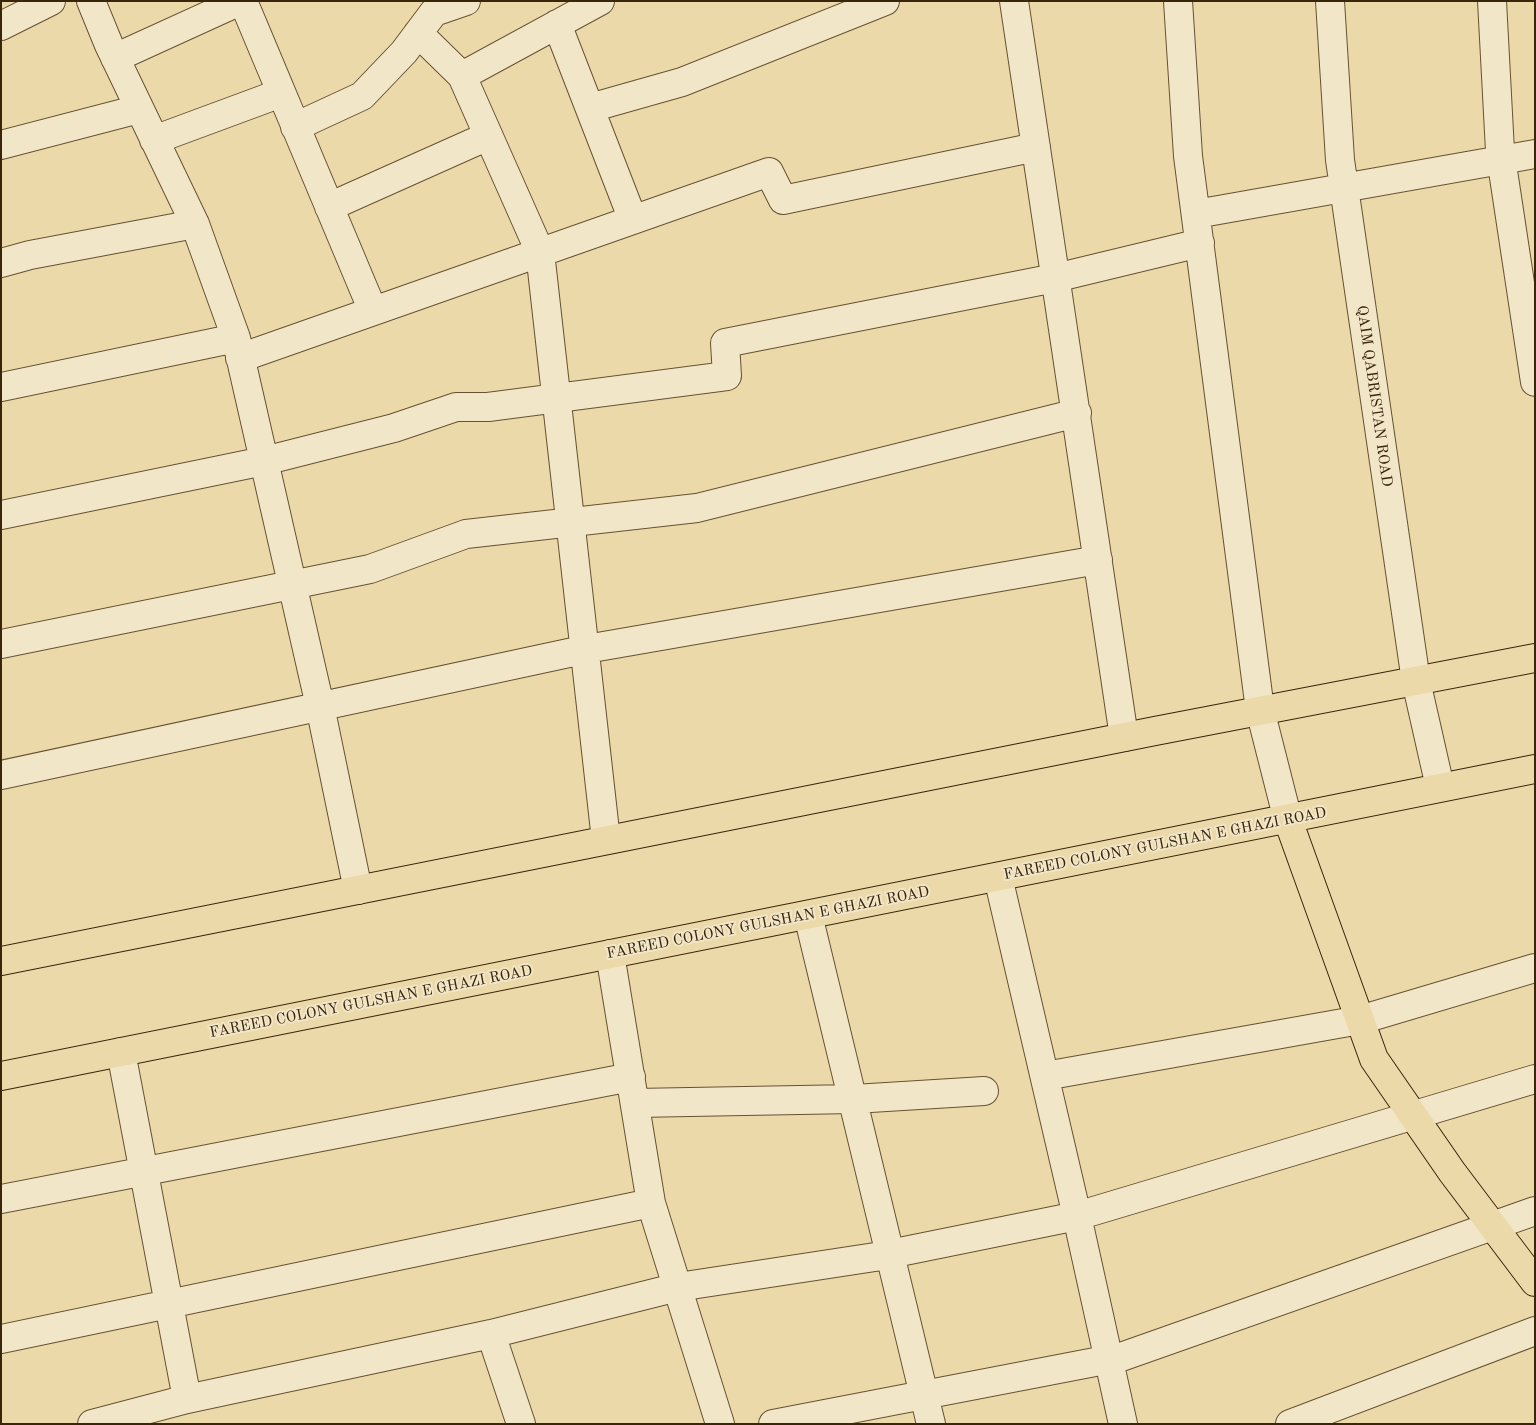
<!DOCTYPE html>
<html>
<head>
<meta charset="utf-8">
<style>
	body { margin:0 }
	#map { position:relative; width:1536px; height:1425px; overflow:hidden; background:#ebd9aa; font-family:"Old Standard TT",serif }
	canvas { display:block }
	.frame { position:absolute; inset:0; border:2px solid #39250a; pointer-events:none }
</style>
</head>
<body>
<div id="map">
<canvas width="1536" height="1425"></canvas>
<div class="frame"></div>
</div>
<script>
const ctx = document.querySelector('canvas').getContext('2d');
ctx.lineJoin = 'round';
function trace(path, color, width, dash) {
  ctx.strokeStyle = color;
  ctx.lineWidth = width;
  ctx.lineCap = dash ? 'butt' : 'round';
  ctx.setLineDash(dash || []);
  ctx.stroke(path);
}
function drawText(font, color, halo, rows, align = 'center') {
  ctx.font = font + ' "Old Standard TT",serif';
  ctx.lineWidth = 4;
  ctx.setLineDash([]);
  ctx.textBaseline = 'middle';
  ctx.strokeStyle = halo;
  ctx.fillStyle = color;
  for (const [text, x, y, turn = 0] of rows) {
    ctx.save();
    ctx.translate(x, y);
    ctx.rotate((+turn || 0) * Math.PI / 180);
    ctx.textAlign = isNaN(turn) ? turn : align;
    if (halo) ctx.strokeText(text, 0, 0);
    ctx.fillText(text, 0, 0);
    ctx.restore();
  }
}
const minor = new Path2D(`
	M91 1 109 45 195 224 236 338 320 706 358 890
	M243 1 373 311
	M1014 1 1124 737
	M1178 1 1188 156 1260 710 1288 820
	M1330 1 1340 160 1416 681 1440 787
	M1492 1 1500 151 1535 382
	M557 24 633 220
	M1 26 51 1
	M418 33 462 76 540 252 606 840
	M115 58 240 1
	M462 76 600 1
	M590 108 682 82 885 1
	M295 127 362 96 404 52 434 12 466 1
	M154 140 281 93
	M1 145 139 109
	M329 207 488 136
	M1196 214 1535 154
	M1 263 30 255 195 224
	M240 358 769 172 783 200 1036 147
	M1 387 236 338
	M1 515 264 461 394 428 456 407H488L727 376 725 343 1055 278 1200 243
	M1 644 370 569 466 534 697 508 1077 413
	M1 775 592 648 1098 560
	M998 877 1077 1216 1123 1424
	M808 915 931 1424
	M610 954 651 1203 720 1424
	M121 1052 187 1399
	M1045 1076 1360 1020 1535 968
	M635 1103 854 1099 984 1091
	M1 1199 631 1077
	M491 1334 521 1424
	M1 1339 651 1203
	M92 1424 187 1399 491 1334 678 1287 875 1257 1077 1216 1535 1079
	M773 1424 1121 1357 1535 1211
	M1290 1424 1535 1331`);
const major = new Path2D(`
	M1288 820 1374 1059 1452 1172 1535 1282
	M1 961 1155 731 1535 658
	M1 1076 1535 769`);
trace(minor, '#665232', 30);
trace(major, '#39250a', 30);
trace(minor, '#f2e6c8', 28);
trace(major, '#ebd9aa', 28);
drawText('15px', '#39250a', '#f2e6c8', [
	["QAIM QABRISTAN ROAD",1374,396,82],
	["FAREED COLONY GULSHAN E GHAZI ROAD",1165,844,-11],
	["FAREED COLONY GULSHAN E GHAZI ROAD",768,923,-11],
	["FAREED COLONY GULSHAN E GHAZI ROAD",371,1002,-11]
]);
</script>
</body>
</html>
